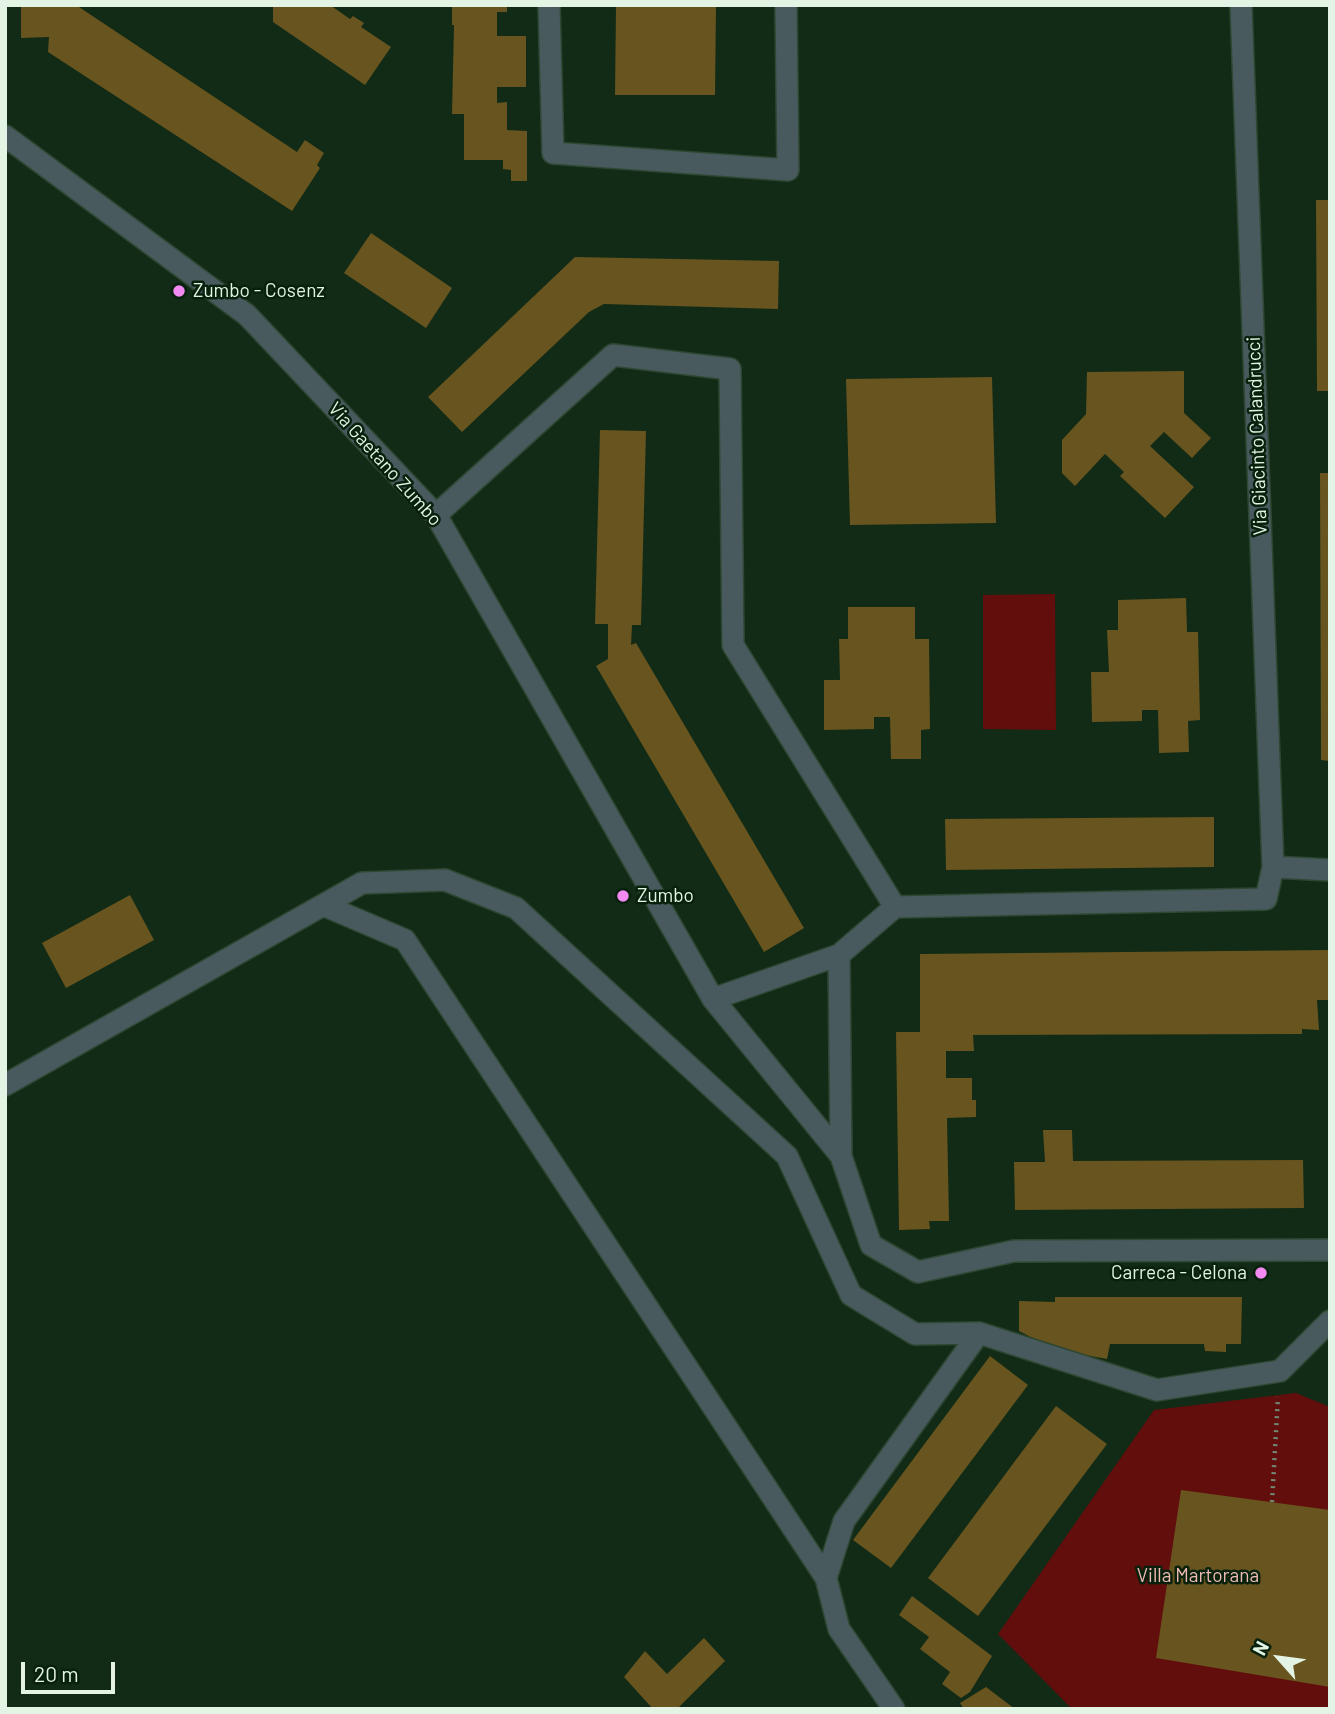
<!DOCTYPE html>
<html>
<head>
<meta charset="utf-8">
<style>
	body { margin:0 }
	#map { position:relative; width:1335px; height:1714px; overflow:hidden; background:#112b16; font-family:Barlow,sans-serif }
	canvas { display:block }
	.frame { position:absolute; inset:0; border:7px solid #e3f3e4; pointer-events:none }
	.north { position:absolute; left:1244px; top:1623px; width:70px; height:70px; -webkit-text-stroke:5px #07210c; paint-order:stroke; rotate:298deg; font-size:19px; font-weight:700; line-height:28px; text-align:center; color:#e3f3e4 }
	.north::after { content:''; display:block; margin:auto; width:24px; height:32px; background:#e3f3e4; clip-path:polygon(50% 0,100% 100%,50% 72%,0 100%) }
	.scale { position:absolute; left:21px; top:1662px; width:94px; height:32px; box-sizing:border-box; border:4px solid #e3f3e4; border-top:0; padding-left:9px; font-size:21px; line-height:24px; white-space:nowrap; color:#e3f3e4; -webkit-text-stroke:5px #07210c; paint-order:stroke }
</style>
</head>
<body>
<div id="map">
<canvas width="1335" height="1714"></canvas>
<div class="frame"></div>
<div class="north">N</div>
<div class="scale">20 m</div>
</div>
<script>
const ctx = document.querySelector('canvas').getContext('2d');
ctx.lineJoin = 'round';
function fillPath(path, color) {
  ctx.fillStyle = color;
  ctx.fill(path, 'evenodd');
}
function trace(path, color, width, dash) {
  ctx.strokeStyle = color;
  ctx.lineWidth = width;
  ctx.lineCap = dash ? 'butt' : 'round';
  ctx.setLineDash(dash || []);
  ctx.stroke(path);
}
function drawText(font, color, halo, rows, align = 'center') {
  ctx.font = font + ' Barlow,sans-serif';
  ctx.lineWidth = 5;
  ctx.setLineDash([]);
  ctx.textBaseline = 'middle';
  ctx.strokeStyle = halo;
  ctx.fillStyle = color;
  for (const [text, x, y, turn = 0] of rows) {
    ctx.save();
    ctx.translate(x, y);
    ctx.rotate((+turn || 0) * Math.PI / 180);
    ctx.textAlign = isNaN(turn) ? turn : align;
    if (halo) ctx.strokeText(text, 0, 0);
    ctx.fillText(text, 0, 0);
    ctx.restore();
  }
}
fillPath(new Path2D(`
	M1055 594 1056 730 983 729V595Z
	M1296 1393 1330 1407V1709H1072L998 1634 1154 1410Z`), '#610e0c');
fillPath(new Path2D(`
	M21 5H76L297 152 305 140 324 153 317 165 320 168 292 211 48 52 49 37 21 38Z
	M273 5H330L350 19 353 16 364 23 361 27 391 47 365 85 273 22Z
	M452 5H507V12H497V36H526V87H497V103L507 102V130L527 131V181H511V170L503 169V160H464V114H452L454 25H452Z
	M616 5H716L715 95H615Z
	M1316 200H1330V391H1317Z
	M371 233 452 288 426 328 344 273Z
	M575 257 779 261 778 309 604 304 589 312 462 432 428 397Z
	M1184 371V413L1211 438 1192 458 1164 432 1150 446 1194 487 1165 518 1120 476 1124 472 1105 454 1075 486 1062 473V440L1086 414 1087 372Z
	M992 377 996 523 850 525 846 379Z
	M600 430 646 431 641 625H632L631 645 636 643 804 928 764 952 596 666 608 659V624H595Z
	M1320 473H1330V761L1321 760Z
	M1186 598 1187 632H1198L1200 720 1188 721 1189 752 1159 753 1158 710H1142V721L1092 722 1091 672H1109L1107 630H1118V600Z
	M848 607H915V639H929L930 729 921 730V759H891L890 717H874V729L824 730V680H840L839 639H848Z
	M1214 817V867L946 870 945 819Z
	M130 895 154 940 66 988 42 943Z
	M1330 950V1000H1317L1319 1030 1302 1029V1034L973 1035 974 1051H946V1078H972V1100H976V1117L947 1118 949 1221H929L930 1229 899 1230 896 1032H920V954Z
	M1043 1130H1072L1073 1161 1303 1160 1304 1208 1015 1210 1014 1162H1045Z
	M1055 1297H1242L1241 1344H1226V1352L1205 1351 1204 1344H1110L1107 1359 1046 1348 1042 1343 1019 1331V1301L1055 1302Z
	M990 1356 1028 1385 891 1568 853 1540Z
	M1056 1406 1107 1444 978 1616 928 1578Z
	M1181 1490 1330 1510V1687L1156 1658Z
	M912 1596 992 1656 970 1692 961 1698 942 1684 950 1672 920 1649 929 1637 899 1615Z
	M704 1638 725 1661 677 1709H653L624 1677 645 1651 667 1674Z
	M986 1687 1015 1709H964L960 1703Z`), '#68541e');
const street = new Path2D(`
	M549 5 553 153 788 170 786 5
	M5 136 247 315 436 515 713 999 841 1156
	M436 515 613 355 730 369 733 645 895 907 1266 899 1273 867 1241 5
	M1273 867 1330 870
	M323 905 405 940 826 1578 839 1629 894 1709
	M839 955 841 1156 871 1245 918 1272 1014 1251 1330 1250
	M713 999 839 955 895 907
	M5 1085 362 883 445 880 516 908 787 1156 851 1295 915 1334 979 1333 1157 1390 1280 1371 1330 1321
	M826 1578 844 1521 979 1333`);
trace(street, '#2e4733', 24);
trace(new Path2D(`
	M1272 1502 1278 1397`), '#728875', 4.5, [2, 5]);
trace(street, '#485a5d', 21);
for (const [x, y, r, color] of [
	[179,291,7,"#f38af1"],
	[623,896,7,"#f38af1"],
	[1261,1273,7,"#f38af1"]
]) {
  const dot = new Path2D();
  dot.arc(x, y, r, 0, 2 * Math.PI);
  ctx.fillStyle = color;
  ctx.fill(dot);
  trace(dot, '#07210c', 2.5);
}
drawText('19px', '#e3f3e4', '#07210c', [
	["Zumbo - Cosenz",193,291],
	["Zumbo",637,896],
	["Carreca - Celona",1247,1273,"right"]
], 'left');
drawText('19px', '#e3f3e4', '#07210c', [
	["Via Giacinto Calandrucci",1257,436,-92],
	["Via Gaetano Zumbo",385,464,48]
]);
drawText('19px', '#f0bbb4', '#07210c', [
	["Villa Martorana",1198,1576]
]);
</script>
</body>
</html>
